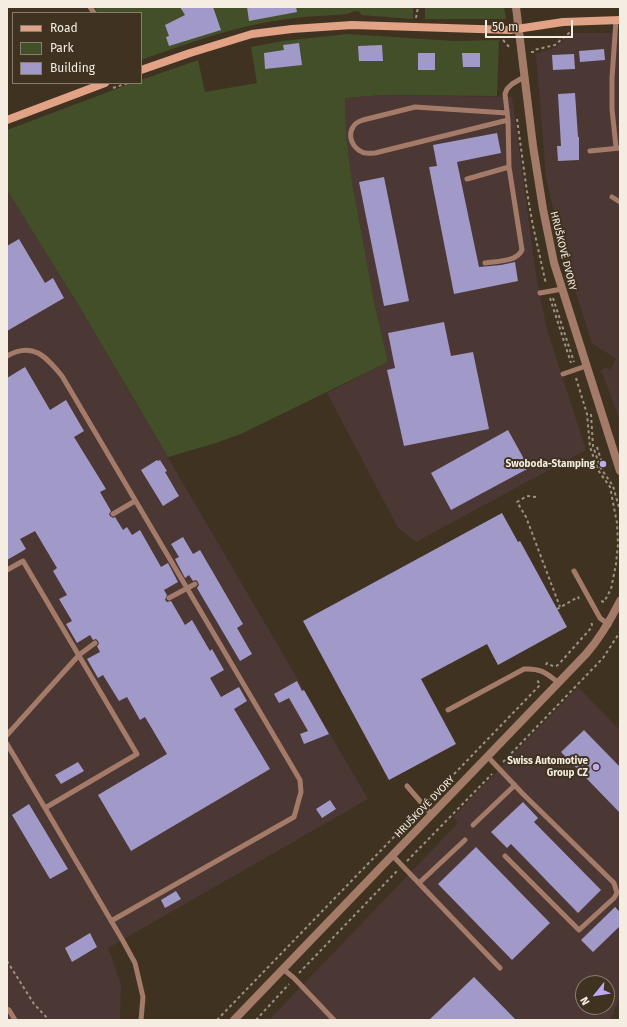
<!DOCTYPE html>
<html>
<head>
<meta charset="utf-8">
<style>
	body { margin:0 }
	#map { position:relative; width:627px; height:1027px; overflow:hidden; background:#3f3221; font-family:"Fira Sans",sans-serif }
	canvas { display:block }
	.frame { position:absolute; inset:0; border:8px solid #f5ede2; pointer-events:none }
	.legend { position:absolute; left:12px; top:12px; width:130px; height:72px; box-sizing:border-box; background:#3f3221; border:1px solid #887d6e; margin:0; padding:5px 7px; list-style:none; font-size:12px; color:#f5ede2 }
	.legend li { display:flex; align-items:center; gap:8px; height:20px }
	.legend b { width:20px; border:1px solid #887d6e }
	.north { position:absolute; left:575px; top:975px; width:40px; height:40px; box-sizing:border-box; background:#3f3221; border:1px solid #887d6e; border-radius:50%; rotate:240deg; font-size:11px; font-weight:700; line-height:16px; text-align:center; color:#f5ede2 }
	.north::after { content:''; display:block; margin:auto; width:14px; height:18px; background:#bfa9f4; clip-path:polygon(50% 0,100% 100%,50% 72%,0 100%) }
	.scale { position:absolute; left:485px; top:20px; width:88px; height:18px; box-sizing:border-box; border:2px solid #f5ede2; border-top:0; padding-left:5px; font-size:12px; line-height:14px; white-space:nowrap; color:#f5ede2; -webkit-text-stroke:3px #3f3221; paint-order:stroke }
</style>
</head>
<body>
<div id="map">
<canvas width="627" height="1027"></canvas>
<div class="frame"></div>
<ul class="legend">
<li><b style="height:5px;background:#e2a285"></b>Road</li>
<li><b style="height:11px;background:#434f29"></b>Park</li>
<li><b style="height:11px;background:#a199c8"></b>Building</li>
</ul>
<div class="north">N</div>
<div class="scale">50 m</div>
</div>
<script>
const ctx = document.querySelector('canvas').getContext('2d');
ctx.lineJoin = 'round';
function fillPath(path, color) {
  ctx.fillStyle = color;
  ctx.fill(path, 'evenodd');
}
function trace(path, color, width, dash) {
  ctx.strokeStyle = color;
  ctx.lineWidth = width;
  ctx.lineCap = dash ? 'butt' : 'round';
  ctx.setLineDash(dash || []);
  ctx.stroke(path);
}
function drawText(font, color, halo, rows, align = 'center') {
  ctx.font = font + ' "Fira Sans",sans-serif';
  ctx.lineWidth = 4;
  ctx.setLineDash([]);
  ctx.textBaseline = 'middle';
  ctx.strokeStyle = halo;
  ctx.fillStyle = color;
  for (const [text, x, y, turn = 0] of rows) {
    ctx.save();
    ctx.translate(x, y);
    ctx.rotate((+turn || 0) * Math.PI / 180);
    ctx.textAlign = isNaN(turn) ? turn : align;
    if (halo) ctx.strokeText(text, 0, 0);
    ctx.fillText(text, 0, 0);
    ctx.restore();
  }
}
fillPath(new Path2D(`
	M571 33H618L620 38V421L601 370 607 367 610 370 616 359 592 343 564 255 546 178 536 54 556 47Z
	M382 95 512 97 536 275 547 330 586 450 416 542 398 528 327 393 388 362 374 301 352 182 346 135 345 98Z
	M7 190 79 306 368 799 108 948 121 984 120 1020H7Z
	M578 687 620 730V998L610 1020H269L458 823 453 817ZM583 983H607V1007H583Z`), '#4b3734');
fillPath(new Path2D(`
	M94 7H413V19L361 15 360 12 355 11 347 14C325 16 302 16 280 20 232 27 186 44 141 60V13H98Z
	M425 7H504L506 19H425Z
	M348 34 454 41 499 40 497 96 382 95 345 98 346 135 352 182 374 301 388 362 243 433 216 443 168 457 79 306 7 190V130L132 83H141V80L198 60 205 92 257 83 251 47 282 41Z`), '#434f29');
fillPath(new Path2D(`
	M180 7H213L221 30 169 46 166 37 169 36 165 25 185 15Z
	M247 7H296L297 12 249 21Z
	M299 43 302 65 265 69 264 53 284 50 283 45Z
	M382 45 383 61H359L358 46Z
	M604 49 605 60 580 62 579 51Z
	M418 53H435V70H418Z
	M462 53H480V67H463Z
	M574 54 575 69 553 70 552 55Z
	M575 93 578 137H579V160L558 161 557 146H561L558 94Z
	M497 133 501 153 457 162 479 267 501 265 515 262 518 281 454 294 429 167 437 166 433 145Z
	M384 177 409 301 384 306 359 182Z
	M19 239 45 283 53 278 64 298 7 331V246Z
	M444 322 451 356 473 352 489 429 404 446 387 370 395 368 388 333Z
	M25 367 50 410 66 400 84 431 74 437 106 489 100 492 111 511 109 514 110 516 113 518 115 517 123 530 127 527 132 535 140 530 161 567 168 563 178 582 164 590 167 595 165 600 167 602 171 601 185 625 192 620 210 651 212 649 224 670 210 678 221 697 239 687 247 701 234 709 270 769 131 851 98 795 167 754 145 717 140 720 127 697 119 701 103 675 98 678 87 659 100 652 97 646 99 644 98 641 96 639 93 640 90 635 77 643 66 624 72 621 59 599 67 595 53 571 57 568 35 531 20 539 26 549 7 560V378Z
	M508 430 529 468 451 510 431 473Z
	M157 460 158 461 160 460 167 471 165 472 179 496 163 506 141 470Z
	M502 513 518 542 520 541 567 627 498 665 487 644 421 679 456 744 389 780 303 621Z
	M183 537 193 554 200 550 243 624 237 628 252 654 240 661 197 588 199 585 198 582 196 580 193 581 189 575 185 578 175 559 179 557 171 544Z
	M297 681 302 691 304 690 329 734 304 744 300 734 308 731 289 698 279 703 274 694Z
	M584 730 620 767V813L561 752Z
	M78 762 84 771 61 784 55 775Z
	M330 800 336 809 322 818 316 809Z
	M523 802 538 818 534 822 601 890 578 913 511 844 507 848 491 832Z
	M29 804 68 869 50 879 12 815Z
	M476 847 550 923 512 960 438 884Z
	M176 891 181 899 165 908 161 900Z
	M615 907 620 912V926L593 952 581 940Z
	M90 933 97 947 72 962 65 948Z
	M474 977 516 1020H429Z`), '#a199c8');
trace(new Path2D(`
	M416 18 418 7
	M503 40 511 49
	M531 52H533L534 50 555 45 570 32
	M113 88 128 83
	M517 119 527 192 533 226 546 284
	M550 298 571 363
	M553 298 574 362
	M576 378 587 414 590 447 598 470 610 487 617 523 618 544 616 564 611 589 604 602 601 601
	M591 414 593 446 600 467 613 486 620 511
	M597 447 603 466 600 467
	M536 497 527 496 517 502 526 517 560 607
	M557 609 578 597 579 599
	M546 665 547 663C552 666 555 668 559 664L591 628 592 625 591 621
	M503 762 603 658 620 632
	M429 800 540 685 536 678
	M407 861 492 774
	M7 961 34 1004 49 1020
	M299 973 397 871
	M217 1020 419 811
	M256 1020 289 984`), '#9d9284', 2, [3, 3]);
trace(new Path2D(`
	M90 7 94 13
	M616 20 612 78V109L616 147
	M507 113 415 107 363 120C360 121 355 123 353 127 347 136 353 148 362 152 365 154 370 153 375 153L508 120
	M590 151 620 148
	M467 179 509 167
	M612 197 620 202
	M485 263C496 261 517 262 522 250L509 167 508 120 505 94 507 89 512 84 524 77
	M540 293 562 289
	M7 356C33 341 46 357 62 376L300 780 301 792 294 817 111 921
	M563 374 586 366
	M113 514 135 501
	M7 570 23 561 137 754 45 808 123 941 135 963 143 997 141 1020
	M574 571 600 618 609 625
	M169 598 195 584
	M448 710 524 669C541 668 546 673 559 683
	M7 735 79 655 95 643
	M7 744 45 808
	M488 757 523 794 614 883 617 893 614 898 579 930 505 856
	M407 786 432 815
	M473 825 515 785
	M392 855 500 968
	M419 883 465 840
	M283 969 294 978 334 1020
	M7 1009 9 1010 15 1020`), '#a47b69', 5);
trace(new Path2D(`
	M516 7 533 146 543 209 554 263 620 471
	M234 1020 586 654C601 637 610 621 620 601`), '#a47b69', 8);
trace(new Path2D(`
	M141 70 190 53 252 34 292 29 352 25 510 30 563 22 620 20
	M7 120 105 83`), '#e2a285', 8);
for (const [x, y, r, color] of [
	[603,464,4,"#bfa9f4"],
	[596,767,4,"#bfa9f4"]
]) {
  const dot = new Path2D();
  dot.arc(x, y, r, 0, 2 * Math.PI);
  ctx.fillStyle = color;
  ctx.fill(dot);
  trace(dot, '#3f3221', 1.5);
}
drawText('10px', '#f5ede2', '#3f3221', [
	["HRUŠKOVÉ DVORY",563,251,76],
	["HRUŠKOVÉ DVORY",425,807,-46]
]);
drawText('bold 10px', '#f5ede2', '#3f3221', [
	["Swoboda-Stamping",595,464],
	["Swiss Automotive",588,761],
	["Group CZ",588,773]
], 'right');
</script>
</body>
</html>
